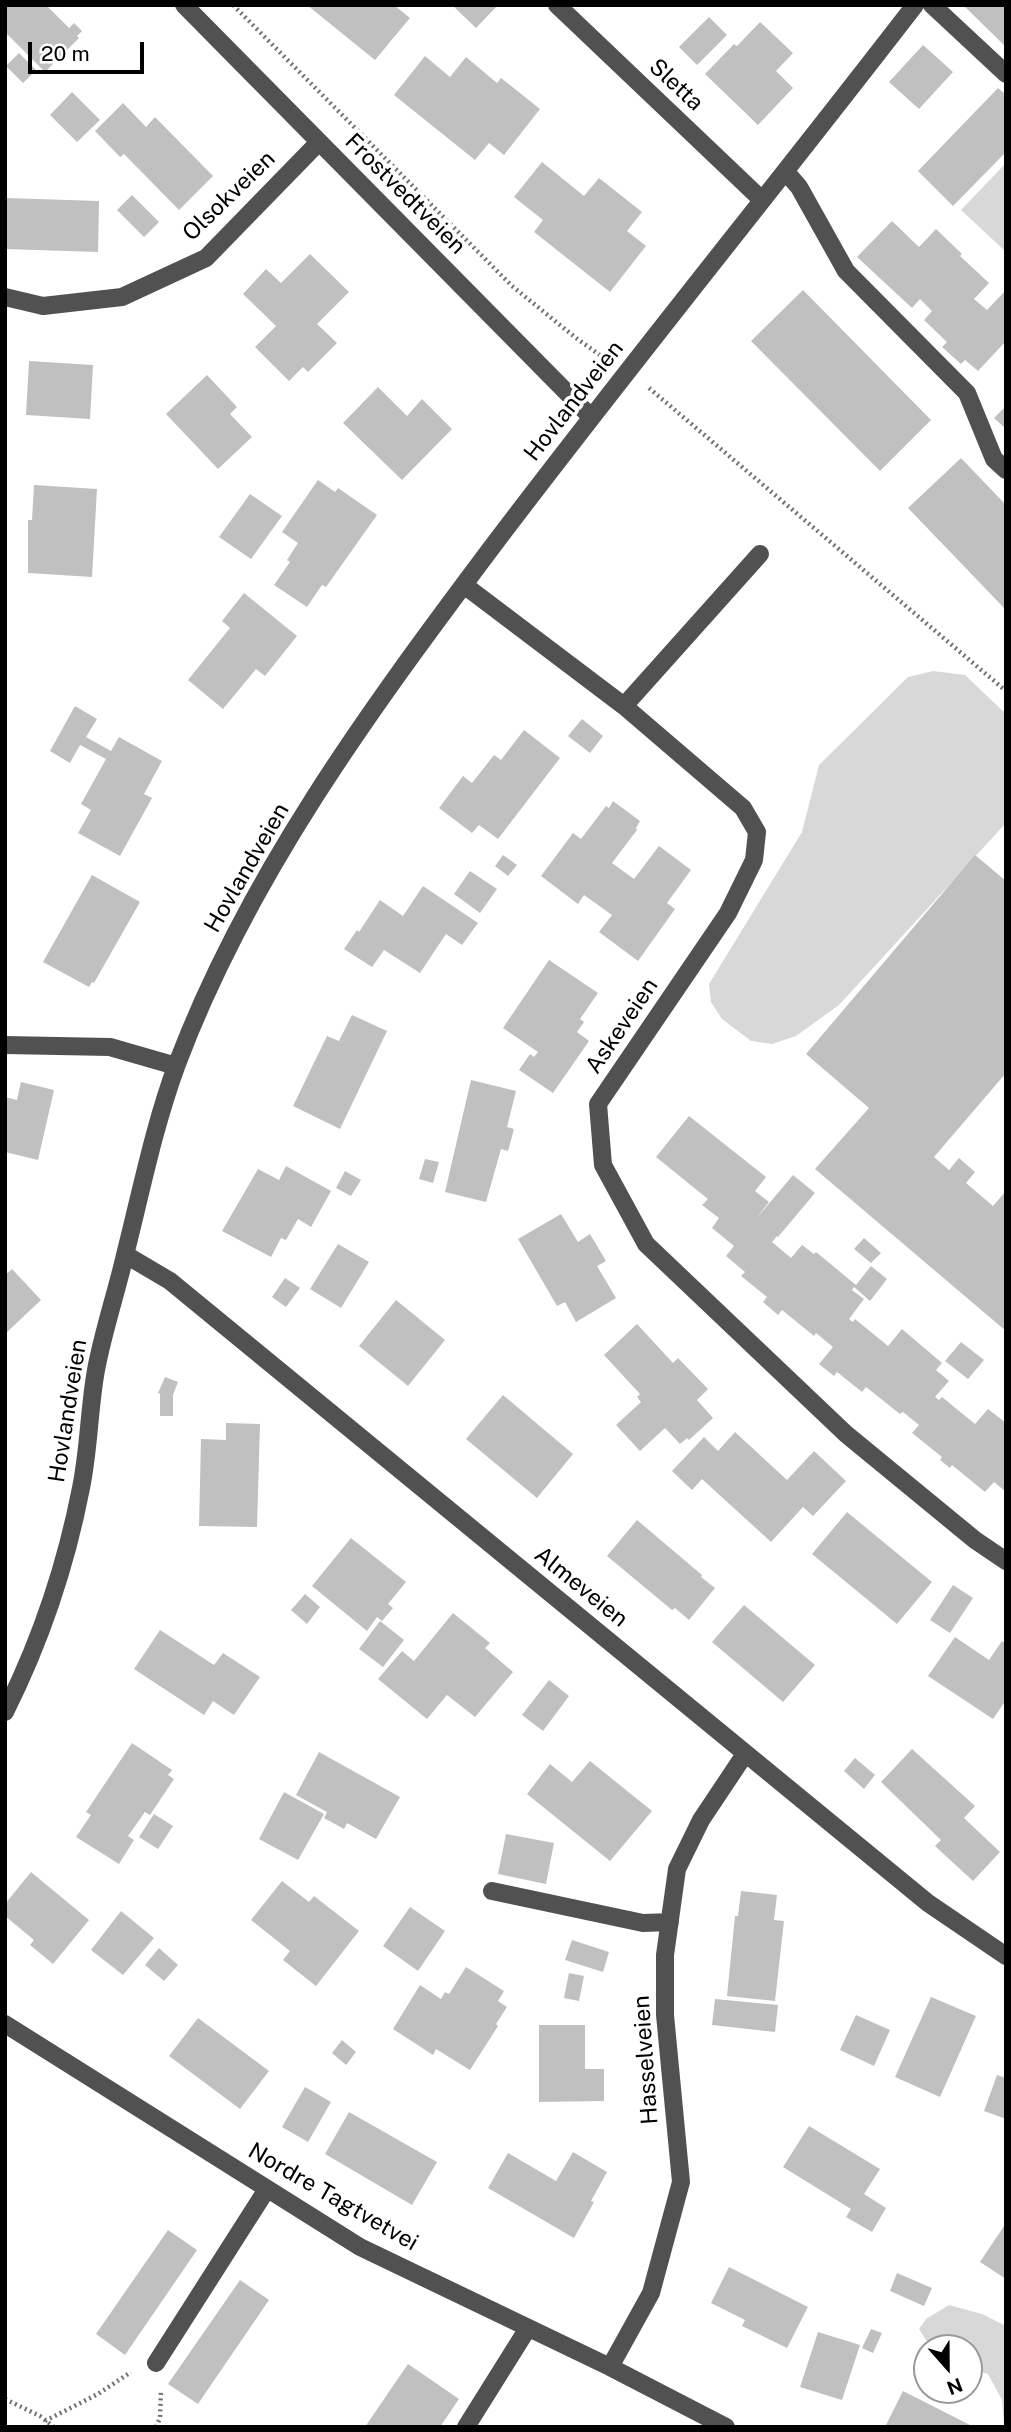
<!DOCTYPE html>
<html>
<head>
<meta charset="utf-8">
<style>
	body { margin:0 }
	#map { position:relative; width:1011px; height:2432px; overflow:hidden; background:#fff; font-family:"Public Sans",sans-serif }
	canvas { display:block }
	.frame { position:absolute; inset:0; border:7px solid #000; pointer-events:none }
	.north { position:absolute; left:913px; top:2334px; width:70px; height:70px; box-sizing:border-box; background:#fff; border:2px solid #999; border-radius:50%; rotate:159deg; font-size:19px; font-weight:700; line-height:28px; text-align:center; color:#000 }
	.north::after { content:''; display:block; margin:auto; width:24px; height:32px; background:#000; clip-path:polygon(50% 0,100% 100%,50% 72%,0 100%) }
	.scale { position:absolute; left:28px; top:42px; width:116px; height:32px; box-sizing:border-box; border:4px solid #000; border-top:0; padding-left:9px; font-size:21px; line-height:24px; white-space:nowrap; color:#000; -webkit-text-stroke:5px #fff; paint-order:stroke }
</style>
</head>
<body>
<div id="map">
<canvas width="1011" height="2432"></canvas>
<div class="frame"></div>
<div class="north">N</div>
<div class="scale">20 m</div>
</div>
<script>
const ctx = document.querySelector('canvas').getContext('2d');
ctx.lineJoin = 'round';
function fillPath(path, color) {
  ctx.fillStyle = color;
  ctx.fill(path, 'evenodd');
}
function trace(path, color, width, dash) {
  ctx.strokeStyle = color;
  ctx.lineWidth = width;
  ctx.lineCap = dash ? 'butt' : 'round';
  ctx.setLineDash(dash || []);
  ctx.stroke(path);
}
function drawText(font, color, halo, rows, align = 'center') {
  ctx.font = font + ' "Public Sans",sans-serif';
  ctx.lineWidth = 7;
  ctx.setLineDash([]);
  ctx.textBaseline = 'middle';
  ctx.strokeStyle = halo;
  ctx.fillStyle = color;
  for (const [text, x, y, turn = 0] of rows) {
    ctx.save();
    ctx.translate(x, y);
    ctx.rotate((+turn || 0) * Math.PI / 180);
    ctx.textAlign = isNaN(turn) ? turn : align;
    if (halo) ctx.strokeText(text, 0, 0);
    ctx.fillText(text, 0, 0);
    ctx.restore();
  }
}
fillPath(new Path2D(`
	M1006 163V252L961 210Z
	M933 671 965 675 1006 714V823L839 1005 796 1036 772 1044 751 1041 722 1019 711 1002 709 984 802 832 819 765 908 677Z
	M949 2305 982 2314 1006 2326V2427H1004L1002 2400 988 2374 969 2368V2348H931L919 2329 926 2319Z`), '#d8d8d8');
fillPath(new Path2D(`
	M5 5H46L69 28 74 23 82 31 77 36 79 38 45 72 5 32Z
	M307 5H394L410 18 375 60Z
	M452 5H498L476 28Z
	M963 5H1006V44L1004 45Z
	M709 17 727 35 697 65 679 47Z
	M760 22 793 53 776 71 793 88 758 125 705 74 734 44 737 46Z
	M923 45 953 72 919 109 889 82Z
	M19 53 36 70 23 83 6 66Z
	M425 56 450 77 466 57 497 83 501 78 540 109 504 155 489 143 475 160 394 95Z
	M998 88 1006 95V152L953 206 918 171Z
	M72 92 100 120 77 142 50 115Z
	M123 103 146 127 155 117 213 176 179 210 124 154 120 157 95 131Z
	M542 162 584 196 599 178 642 212 627 231 646 246 610 292 534 232 543 220 514 197Z
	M132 195 159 222 144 237 117 210Z
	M6 198 99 201 98 252 5 249Z
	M892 221 919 247 936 229 962 254 960 256 989 283 974 299 987 310 1004 292 1006 294V341L978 371 965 360 961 364 942 347 947 342 924 320 932 311 920 299 912 308 857 257Z
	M310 254 349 292 317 324 337 343 308 372 303 367 289 381 255 347 276 326 243 294 266 269 281 283Z
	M803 290 931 420 880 471 751 341Z
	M29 361 93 365 90 419 26 415Z
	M207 375 237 407 230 414 252 437 218 469 166 414Z
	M378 387 407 416 422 399 452 429 402 480 343 423Z
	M1006 406V429L994 418Z
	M961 458 1006 505V610L908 508Z
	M318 480 335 492 338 488 377 515 326 587 322 585 307 607 274 585 290 562 287 560 298 543 282 532Z
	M34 485 97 489 92 577 28 573V520H32Z
	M250 494 282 516 251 559 219 537Z
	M244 593 297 636 265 676 256 669 223 709 188 680 230 628 222 621Z
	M75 706 97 719 86 737 111 751 119 737 162 761 144 794 152 798 120 856 78 833 91 810 81 804 106 759 80 745 70 763 50 751Z
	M582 719 603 736 590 753 568 736Z
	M524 730 560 758 498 839 479 825 472 833 439 808 463 776 472 783 494 755 501 760Z
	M613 801 640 821 636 828 637 830 612 863 634 879 659 846 691 870 667 903 675 909 638 961 599 932 612 915 584 895 578 904 541 876 573 833 581 839 606 806 609 808Z
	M503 855 517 865 508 876 495 866Z
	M975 855 1006 881V1073L934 1157 949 1170 959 1158 975 1172 966 1183 993 1206 1006 1191V1331L815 1169 869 1108 806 1054Z
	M470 871 497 889 480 913 454 894Z
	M92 875 140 902 94 983 92 982 89 987 43 962Z
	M423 886 478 923 462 945 446 934 420 973 384 950 372 967 344 949 357 930 359 932 380 900 403 916Z
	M549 960 598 993 580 1019 584 1022 577 1032 589 1041 553 1093 519 1070 530 1054 534 1057 538 1052 503 1028Z
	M352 1015 387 1031 340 1129 293 1106 327 1036 339 1041Z
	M471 1080 516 1091 507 1127 514 1129 508 1151 501 1149 486 1202 445 1192Z
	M21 1082 54 1090 38 1160 5 1152V1097L17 1100Z
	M689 1116 766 1177 755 1191 769 1202 756 1219 793 1175 815 1193 778 1237 777 1236 772 1242 791 1258 802 1245 814 1254 816 1252 856 1285 871 1266 887 1279 870 1301 854 1287 852 1290 864 1299 849 1319 853 1322 855 1319 888 1346 902 1329 942 1363 936 1370 949 1381 935 1397 939 1400 942 1397 975 1424 988 1409 1006 1423V1492L994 1482 985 1492 952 1465 950 1468 940 1460 942 1457 912 1433 919 1425 903 1412 900 1414 866 1387 862 1392 837 1372 834 1376 819 1364 833 1347 816 1333 814 1336 782 1310 778 1315 763 1302 767 1297 741 1276 745 1272 726 1256 734 1246 712 1228 719 1218 702 1205 708 1199 656 1157Z
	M425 1159 439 1162 433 1183 419 1179Z
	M286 1166 331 1191 311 1227 298 1219 286 1240 281 1238 271 1257 222 1231 258 1169 279 1180Z
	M345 1171 361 1180 351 1196 336 1188Z
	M561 1214 578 1242 590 1234 606 1261 597 1266 616 1298 576 1322 565 1302 557 1306 518 1239Z
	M864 1238 881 1253 871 1263 854 1249Z
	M338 1244 369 1262 341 1308 310 1289Z
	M12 1269 41 1300 5 1334V1275Z
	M285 1278 300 1288 286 1307 272 1297Z
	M396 1300 445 1340 408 1386 359 1346Z
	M637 1324 673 1363 678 1358 708 1389 697 1400 713 1418 689 1440 687 1438 680 1444 665 1428 640 1451 616 1425 641 1402 637 1397 640 1394 604 1355Z
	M961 1342 984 1360 968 1379 945 1361Z
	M165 1377 178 1382 173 1395V1416H160V1394L158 1393Z
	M503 1395 573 1454 537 1498 466 1439Z
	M226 1423 260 1424 257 1527 199 1526 201 1439 226 1440Z
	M735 1432 787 1480 814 1451 846 1481 813 1516 803 1507 771 1542 702 1479 692 1490 672 1471 704 1437 718 1451Z
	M847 1512 932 1582 897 1624 812 1554Z
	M637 1520 702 1575 701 1577 715 1588 689 1620 675 1608 672 1610 607 1556Z
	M351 1538 406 1582 388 1604 393 1608 382 1621 377 1617 367 1631 312 1586Z
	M953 1585 973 1598 950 1633 930 1620Z
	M305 1594 320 1607 307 1624 291 1610Z
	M744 1605 815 1665 783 1702 712 1642Z
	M453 1613 490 1643 485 1648 513 1672 475 1717 447 1695 427 1719 378 1679 402 1651 414 1661Z
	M380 1621 404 1640 383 1667 359 1649Z
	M160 1630 214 1665 223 1653 260 1677 234 1715 213 1701 204 1715 134 1669Z
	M955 1637 989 1660 1002 1641 1006 1644V1700L993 1719 928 1676Z
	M549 1680 569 1696 543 1731 522 1715Z
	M132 1743 172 1770 168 1775 174 1779 150 1815 145 1812 128 1836 134 1840 119 1864 76 1837 91 1815 86 1812Z
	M912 1749 975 1806 964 1818 1000 1852 973 1881 935 1846 941 1840 881 1782Z
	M319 1752 400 1797 376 1839 347 1823 344 1829 324 1818 327 1812 296 1795Z
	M855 1758 875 1775 864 1789 844 1771Z
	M590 1761 652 1811 610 1861 527 1794 550 1764 572 1782Z
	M284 1792 324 1814 298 1860 259 1839Z
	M154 1814 173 1826 158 1849 139 1837Z
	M506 1834 554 1843 546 1884 498 1874Z
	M31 1872 89 1920 53 1964 30 1945 34 1940 5 1916V1904Z
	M282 1881 309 1902 314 1896 359 1931 316 1986 283 1960 290 1951 251 1920Z
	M741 1891 777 1895 774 1920 784 1921 775 2001 727 1996 735 1916H738Z
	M410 1907 445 1931 418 1971 383 1946Z
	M121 1911 154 1938 123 1975 91 1950Z
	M572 1940 609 1952 603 1972 565 1960Z
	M159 1948 178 1965 164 1981 145 1965Z
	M466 1967 504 1991 498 2001 507 2007 496 2024 498 2026 470 2070 436 2049 433 2055 393 2029 420 1985 441 1999 445 1992 449 1994Z
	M569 1973 584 1976 579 2001 564 1998Z
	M931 1997 976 2016 940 2097 895 2077Z
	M715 1999 778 2005 775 2032 712 2025Z
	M856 2015 890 2030 874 2066 840 2050Z
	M198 2018 269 2071 240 2109 169 2056Z
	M539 2025H585V2069H604V2101L539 2102Z
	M342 2040 356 2052 346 2065 332 2053Z
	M997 2075 1006 2078V2119L984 2111Z
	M305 2087 331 2102 308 2142 282 2127Z
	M349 2112 437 2162 412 2205 325 2154Z
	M809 2126 880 2169 864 2194 886 2208 872 2232 846 2217 851 2209 783 2167Z
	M573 2152 607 2172 591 2201 594 2202 574 2238 488 2188 508 2153 556 2181Z
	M1006 2223V2279L980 2262Z
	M168 2230 197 2250 125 2355 96 2334Z
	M729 2267 808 2307 787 2348 742 2326 745 2320 711 2303Z
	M897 2273 932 2288 924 2306 890 2291Z
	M240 2280 269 2300 198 2404 168 2384Z
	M871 2329 882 2333 873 2353 862 2348Z
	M818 2332 860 2345 842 2400 800 2387Z
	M408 2364 459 2399 440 2427H365Z
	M903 2391 974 2427H885Z`), '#c0c0c0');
trace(new Path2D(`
	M233 5 512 286 576 338 604 358
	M649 388 1006 691
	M5 2399 40 2416 54 2427
	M45 2421 98 2394 131 2372
	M156 2427 160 2418 161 2390`), '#737373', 4.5, [2, 3.5]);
trace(new Path2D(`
	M184 5 591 417
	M557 5 762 200
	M932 5 1006 74
	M786 172 799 187 846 271 967 393 994 459 1006 470
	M5 297 43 306 122 297 206 258 319 142
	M464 585 624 706 743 808 757 832 754 860 728 913 598 1104 603 1165 646 1244 846 1434 975 1540 1006 1561
	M624 706 760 554
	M5 1045 110 1047 176 1066
	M126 1255 170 1281 928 1903 1006 1956
	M5 1712C40 1642 66 1565 81 1488 89 1449 89 1409 96 1370 103 1332 116 1294 125 1255 141 1192 154 1126 177 1064 248 876 369 711 489 551 628 367 774 188 915 5
	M492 1891 643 1923 670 1922
	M5 2024 360 2247 610 2367 726 2427
	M156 2363 267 2189
	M610 2367 651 2293 681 2182 665 2015V1955L677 1869 701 1820 745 1754
	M466 2427 528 2328`), '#515151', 18);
drawText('23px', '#000', '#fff', [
	["Sletta",676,85,43],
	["Frostvedtveien",405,194,45],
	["Olsokveien",229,196,-44],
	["Hovlandveien",574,401,-52],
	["Hovlandveien",247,868,-60],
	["Askeveien",622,1026,-56],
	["Hovlandveien",68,1411,-81],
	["Almeveien",581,1587,39],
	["Hasselveien",646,2060,-94],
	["Nordre Tagtvetvei",333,2197,30]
]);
</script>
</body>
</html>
